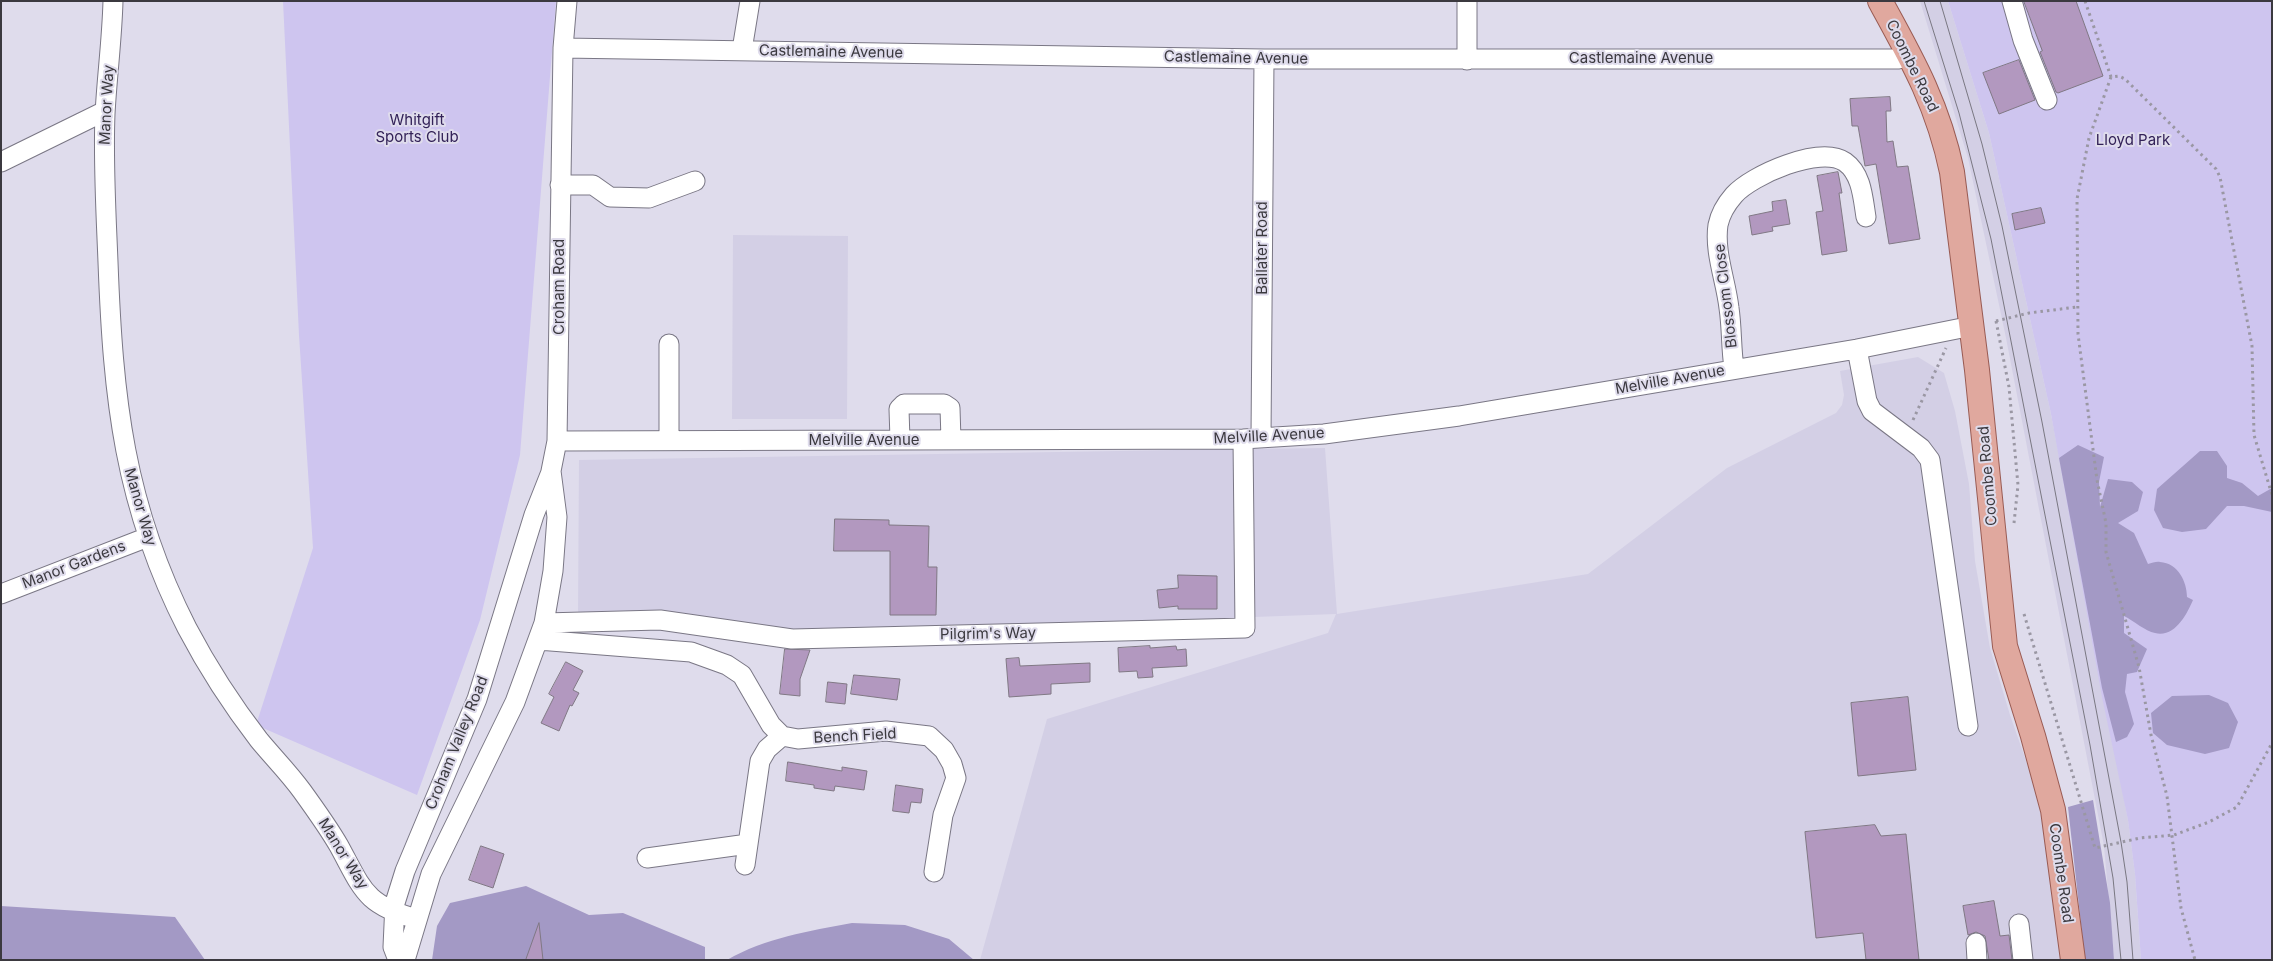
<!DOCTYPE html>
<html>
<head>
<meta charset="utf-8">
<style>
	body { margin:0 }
	#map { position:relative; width:2273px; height:961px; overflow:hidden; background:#dfdcec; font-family:Inter,sans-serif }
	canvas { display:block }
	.frame { position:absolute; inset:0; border:2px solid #3b393f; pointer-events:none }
</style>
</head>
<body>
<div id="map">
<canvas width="2273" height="961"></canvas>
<div class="frame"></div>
</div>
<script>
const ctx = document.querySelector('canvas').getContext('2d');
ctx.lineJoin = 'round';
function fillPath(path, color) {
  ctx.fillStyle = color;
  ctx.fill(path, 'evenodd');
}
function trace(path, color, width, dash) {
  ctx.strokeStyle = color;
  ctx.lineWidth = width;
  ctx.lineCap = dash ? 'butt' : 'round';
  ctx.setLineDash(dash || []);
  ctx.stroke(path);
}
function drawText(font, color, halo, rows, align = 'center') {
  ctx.font = font + ' Inter,sans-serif';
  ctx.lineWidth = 4;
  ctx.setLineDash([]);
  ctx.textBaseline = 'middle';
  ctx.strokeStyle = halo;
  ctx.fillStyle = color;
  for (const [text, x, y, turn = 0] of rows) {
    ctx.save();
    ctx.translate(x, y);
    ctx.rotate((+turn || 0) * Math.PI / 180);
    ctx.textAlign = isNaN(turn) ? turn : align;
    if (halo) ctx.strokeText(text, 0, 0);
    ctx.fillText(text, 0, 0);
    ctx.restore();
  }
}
fillPath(new Path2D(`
	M1920 1H1948L1989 133 2051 414 2128 820 2135 874 2141 960H2114L2104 846 2006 338 1968 158Z
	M733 235 848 236 847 419H732Z
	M1918 357 1944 373 1955 411 1969 484 1975 561 1990 648 2010 715 2032 778 2043 824 2061 960H980L1047 719 1328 633 1336 614 1254 617 1252 449 1325 448 1337 614 1588 574 1727 468 1836 413 1842 405 1844 395 1840 371Z
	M1237 449 1238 618 792 635 578 614 579 460Z`), '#d3cfe5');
fillPath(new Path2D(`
	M283 1H556L520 455 480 620 417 795 256 725 313 548 299 335Z
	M1948 1H2272V960H2141L2135 874 2128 820 2102 697 2051 414 1989 133Z`), '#cec5ef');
fillPath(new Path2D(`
	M2078 445 2104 457 2099 482 2100 507 2108 479 2132 482 2143 492 2138 511 2118 523 2134 533 2148 564C2152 563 2157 561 2160 562 2178 563 2187 582 2187 597L2193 600C2187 614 2175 638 2155 633 2145 631 2134 621 2124 616V633L2147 649 2137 672 2127 674 2125 692 2134 724 2127 737 2116 742 2102 688 2059 458Z
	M2200 451H2217L2227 466V478L2242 483 2258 496 2272 488V512L2244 506H2227L2206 529 2182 532 2163 528 2154 510 2157 489Z
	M2209 695 2228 703 2238 722 2229 748 2205 754 2167 745 2153 733 2151 713 2172 696Z
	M2093 800 2110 903 2114 960H2085L2068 807Z
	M526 886 589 915 623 913 705 947V960H432L437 926 450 903Z
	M1 906 175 917 205 960H1Z
	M852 923 905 925 949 939 974 960H727C765 938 809 931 852 923Z`), '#a399c5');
const building = new Path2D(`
	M2024 1H2076L2103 76 2058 93 2056 92 2040 52 2042 51Z
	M2019 60 2035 100 1999 114 1983 73Z
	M1890 97 1891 111H1886L1887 142 1893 141 1897 167 1908 166 1920 239 1889 244 1876 164 1865 166 1858 126H1852L1850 99Z
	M1838 172 1842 193H1839L1847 251 1822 255 1816 212 1823 211 1817 176Z
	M1786 200 1790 224 1772 227 1773 231 1752 235 1749 216 1773 211 1772 202Z
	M2041 208 2045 223 2015 230 2012 214Z
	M835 519 889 520V525L929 526 928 567H937L936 615H890V551H834Z
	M1178 575 1217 576V609H1178V606L1159 608 1157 590 1178 588Z
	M1150 646V648L1176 646 1177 650 1186 649 1187 666 1152 668 1153 677 1138 678 1137 671 1119 672 1118 648Z
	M785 649 810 650 800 679V696L780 694Z
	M1019 658 1020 666 1090 663V682L1051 684V694L1009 697 1006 659Z
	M566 662 583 671 573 690 579 693 572 706 570 705 559 731 541 723 554 697 549 694Z
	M854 675 900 679 897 700 851 694Z
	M828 682 847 684 845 704 826 702Z
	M1908 697 1916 770 1858 776 1851 703Z
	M788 762 842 771V767L867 771 864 790 835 786 834 791 814 788V785L786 781Z
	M896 785 923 789 921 803 911 802 909 813 893 811Z
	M1875 825 1881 836 1906 834 1919 960H1866L1863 933 1816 938 1805 832Z
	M481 846 504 854 493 888 469 880Z
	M1994 901 2000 936 2009 935 2012 960H1989L1985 936 1976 932 1968 935 1963 906Z
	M539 923 543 960H526Z`);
fillPath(building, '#b298bf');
trace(building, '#807884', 1);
const minor = new Path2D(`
	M113 1C112 39 107 76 105 114 103 163 106 212 108 262 113 398 124 505 187 628 208 668 232 705 259 740 273 757 289 773 302 791 315 809 328 827 339 846 363 890 365 905 417 919
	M2012 1 2023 40 2047 100
	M563 48 1264 59H1898L1910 56
	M742 50 750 1
	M1467 60V1
	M1 162 105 111
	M560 185H593L610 197 649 198 695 181
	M1857 349 1867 401 1872 411 1921 448 1930 460 1968 726
	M1734 368C1731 348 1732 328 1729 308 1726 281 1714 252 1718 225 1720 215 1727 203 1734 195 1752 175 1820 145 1845 162 1862 174 1863 199 1866 217
	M1261 437 1264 59
	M669 440V344
	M900 440 899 409 904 404H944L950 408 951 440
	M557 441 1243 439 1324 434 1459 416 1857 349 1972 326
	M1 594 148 537
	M544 623 660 620 792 639 1245 628 1243 439
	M538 640 691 652 727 665 742 675 771 725 782 736 798 739 886 731 929 736 944 750 952 764 956 778 943 815 934 872
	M647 858 748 844
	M745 865 760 761 767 749 782 736
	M2019 924 2023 960
	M1976 943 1977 960
	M398 960 393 947 395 903 405 871 477 699 534 515 551 472
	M405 960 431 874 515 702 544 623 553 571 557 517 551 471 557 441 563 48 567 1`);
const major = new Path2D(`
	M1880 1C1913 61 1938 105 1952 172L1977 370 2005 646 2033 736 2053 810 2073 960`);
trace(minor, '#7a7785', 21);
trace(major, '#995b53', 26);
trace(new Path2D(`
	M2085 1 2111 77 2119 76 2125 79 2216 169 2220 177 2252 346 2254 435 2272 495
	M2111 77 2089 138 2077 199 2078 334 2097 480 2106 523V552L2139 667 2151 735 2167 796 2181 908 2195 960
	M1996 321 2009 387 2018 485 2014 523
	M1996 321 2029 313 2077 307
	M1913 420 1946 348
	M2024 614 2095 848 2140 838 2174 835 2209 822 2237 807 2272 743`), '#9a97a3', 3, [2.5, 4]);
trace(minor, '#fff', 19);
trace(major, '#e0a89e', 24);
trace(new Path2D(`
	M1924 1 1959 113 1991 239 2090 745 2113 878 2121 960
	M1940 1 1982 144 2002 226 2042 422 2121 842 2127 882 2133 960`), '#797781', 1);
drawText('15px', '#3b393f', '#dfdcec', [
	["Castlemaine Avenue",831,52,1],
	["Castlemaine Avenue",1236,58,1],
	["Castlemaine Avenue",1641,58],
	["Coombe Road",1912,66,64],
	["Manor Way",107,105,-87],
	["Ballater Road",1262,248,-90],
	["Croham Road",559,287,-90],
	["Blossom Close",1726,296,-97],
	["Melville Avenue",1670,380,-10],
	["Melville Avenue",1269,436,-3],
	["Melville Avenue",864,440],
	["Coombe Road",1988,476,-95],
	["Manor Way",140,507,74],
	["Manor Gardens",74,565,-21],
	["Pilgrim's Way",988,634,-1],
	["Bench Field",855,736,-3],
	["Croham Valley Road",457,743,-68],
	["Manor Way",343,854,58],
	["Coombe Road",2061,873,82]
]);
drawText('15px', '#332258', '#dfdcec', [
	["Whitgift",417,120],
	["Sports Club",417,137],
	["Lloyd Park",2133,140]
]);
</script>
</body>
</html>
